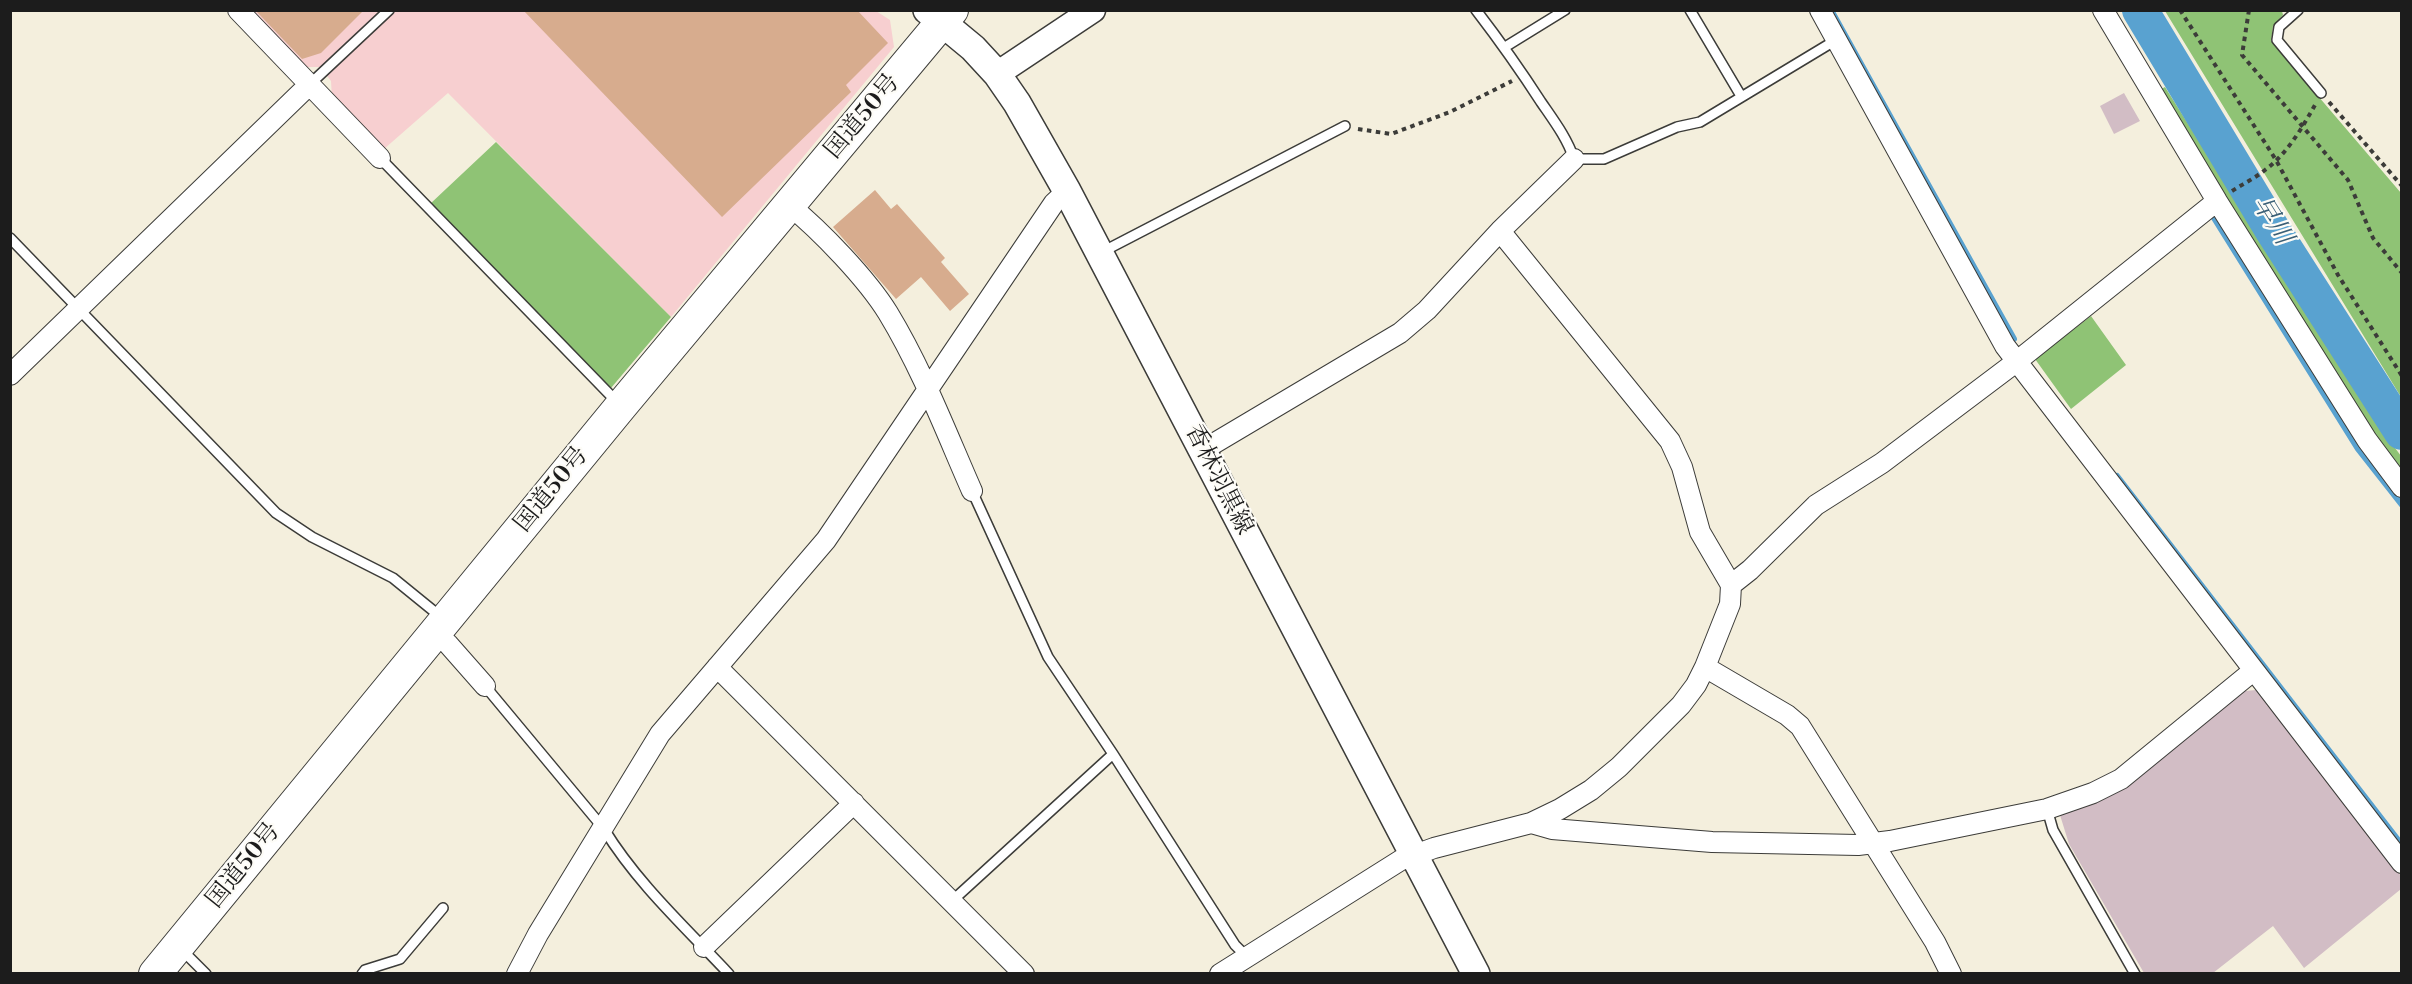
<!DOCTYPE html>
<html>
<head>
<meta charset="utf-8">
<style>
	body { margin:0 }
	#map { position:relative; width:2412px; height:984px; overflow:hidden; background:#f4efdd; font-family:"Libre Bodoni",serif }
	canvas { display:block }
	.frame { position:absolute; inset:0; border:12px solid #1c1c1c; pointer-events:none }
</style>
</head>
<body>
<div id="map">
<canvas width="2412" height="984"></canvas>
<div class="frame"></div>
</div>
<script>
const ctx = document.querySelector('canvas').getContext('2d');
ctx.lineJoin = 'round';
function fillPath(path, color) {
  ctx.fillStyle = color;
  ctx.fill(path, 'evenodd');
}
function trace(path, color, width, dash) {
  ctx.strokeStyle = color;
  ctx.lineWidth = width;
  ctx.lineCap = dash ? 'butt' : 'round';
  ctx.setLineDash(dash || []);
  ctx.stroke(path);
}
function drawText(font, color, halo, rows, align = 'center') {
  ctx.font = font + ' "Libre Bodoni","Noto Serif JP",serif';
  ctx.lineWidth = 4.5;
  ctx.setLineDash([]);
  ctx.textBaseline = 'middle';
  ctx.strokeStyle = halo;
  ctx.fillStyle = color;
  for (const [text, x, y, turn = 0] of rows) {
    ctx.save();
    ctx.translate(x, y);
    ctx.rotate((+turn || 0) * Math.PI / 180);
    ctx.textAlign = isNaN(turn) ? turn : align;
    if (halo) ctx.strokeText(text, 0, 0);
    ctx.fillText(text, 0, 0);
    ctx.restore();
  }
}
fillPath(new Path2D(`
	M245 11H876L890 20 894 47 671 317 448 93 384 149 332 98 331 81 320 67H298Z`), '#f7cfd0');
fillPath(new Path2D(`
	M2124 93 2140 121 2114 134 2100 106Z
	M2256 690 2401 876V889L2304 968 2273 926 2213 973H2144L2069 844 2060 815 2102 798 2121 788 2245 691Z`), '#d2bdc5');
fillPath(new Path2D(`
	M2165 11H2282L2283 15 2273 26 2271 41 2401 193V397Z
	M2165 87 2372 417 2401 456V477L2156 92Z
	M496 142 671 317 611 388 430 204Z
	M2091 316 2126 365 2071 409 2035 359Z`), '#8fc375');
trace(new Path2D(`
	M1831 10 2014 339
	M2214 218 2358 449 2402 505
	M2117 476 2402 845`), '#59a2d0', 6);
trace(new Path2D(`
	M2140 10 2272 229 2402 432`), '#59a2d0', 36);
fillPath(new Path2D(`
	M255 10H364L321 53 302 59Z
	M523 10H857L888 43 846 85 851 92 722 217Z
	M875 190 891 209 897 204 945 258 941 262 969 294 950 311 921 277 896 299 833 227Z`), '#d7ac8e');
const service = new Path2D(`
	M1476 10C1499 40 1521 71 1541 102 1554 121 1567 138 1574 159H1604L1677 127 1700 122 1836 40
	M1690 10 1741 96
	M2298 10 2279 27 2277 40 2321 93
	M1505 47 1565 10
	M309 85 389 10
	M380 158 617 402
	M10 238 276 513 312 537 393 578 441 617
	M1102 252 1345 126
	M972 491 1048 657 1113 754 1235 945 1247 957
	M485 686 604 829C637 883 685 927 729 974
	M2047 809 2053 830 2135 974
	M952 901 1113 754
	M182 950 206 974
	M362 974 365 970 400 959 443 908`);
const minor = new Path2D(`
	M238 10 380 158
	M1820 10 2005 346 2402 863
	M2103 10 2217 201 2367 440 2402 487
	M789 205C821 231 867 279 888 313 922 369 946 432 972 491
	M10 375 309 85
	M1203 450 1400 333 1427 310 1500 231 1574 159
	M1731 585 1750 570 1816 505 1882 463 2016 362 2217 201
	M435 632 448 644 485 686
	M717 667 1024 974
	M1705 667 1787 715 1800 726 1935 942 1951 974
	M1531 823 1552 829 1712 842 1858 845 1890 841 2047 809 2093 793 2121 779 2253 671
	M704 947 854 803
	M517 974 538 934 660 734 826 540 1054 203 1067 191
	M1220 974 1401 860 1434 848 1531 823 1560 809 1591 790 1619 767 1681 705 1696 685 1705 667 1730 604 1731 585 1700 532 1682 467 1670 441 1500 231`);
const tertiary = new Path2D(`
	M997 74 1093 10`);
const secondary = new Path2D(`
	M927 10 973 48 997 74 1017 103 1067 191 1476 974`);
const trunk = new Path2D(`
	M155 974 621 406 952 10`);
trace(service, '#3c3c39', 12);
trace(minor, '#3c3c39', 22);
trace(tertiary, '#3c3c39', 27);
trace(secondary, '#3c3c39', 30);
trace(trunk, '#3c3c39', 34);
trace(new Path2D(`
	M2180 10 2276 160 2338 275 2402 376
	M2249 10 2242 55 2348 180 2373 238 2402 273
	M2329 102 2402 186
	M1358 129 1391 134 1450 112 1512 81
	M2232 191C2243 184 2255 178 2265 170 2287 154 2302 128 2315 105`), '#3c3c39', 4, [4.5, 4.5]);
trace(service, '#fff', 9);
trace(minor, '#fff', 20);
trace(tertiary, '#fff', 24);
trace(secondary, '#fff', 27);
trace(trunk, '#fff', 32);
drawText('24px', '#1c1c1c', '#fdfcf7', [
	["国道50号",863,117,-50],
	["香林羽黒線",1218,480,63],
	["国道50号",552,490,-51],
	["国道50号",244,866,-51]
]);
drawText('italic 26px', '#3a5f76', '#fdfcf7', [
	["早川",2271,221,58]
]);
</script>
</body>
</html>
